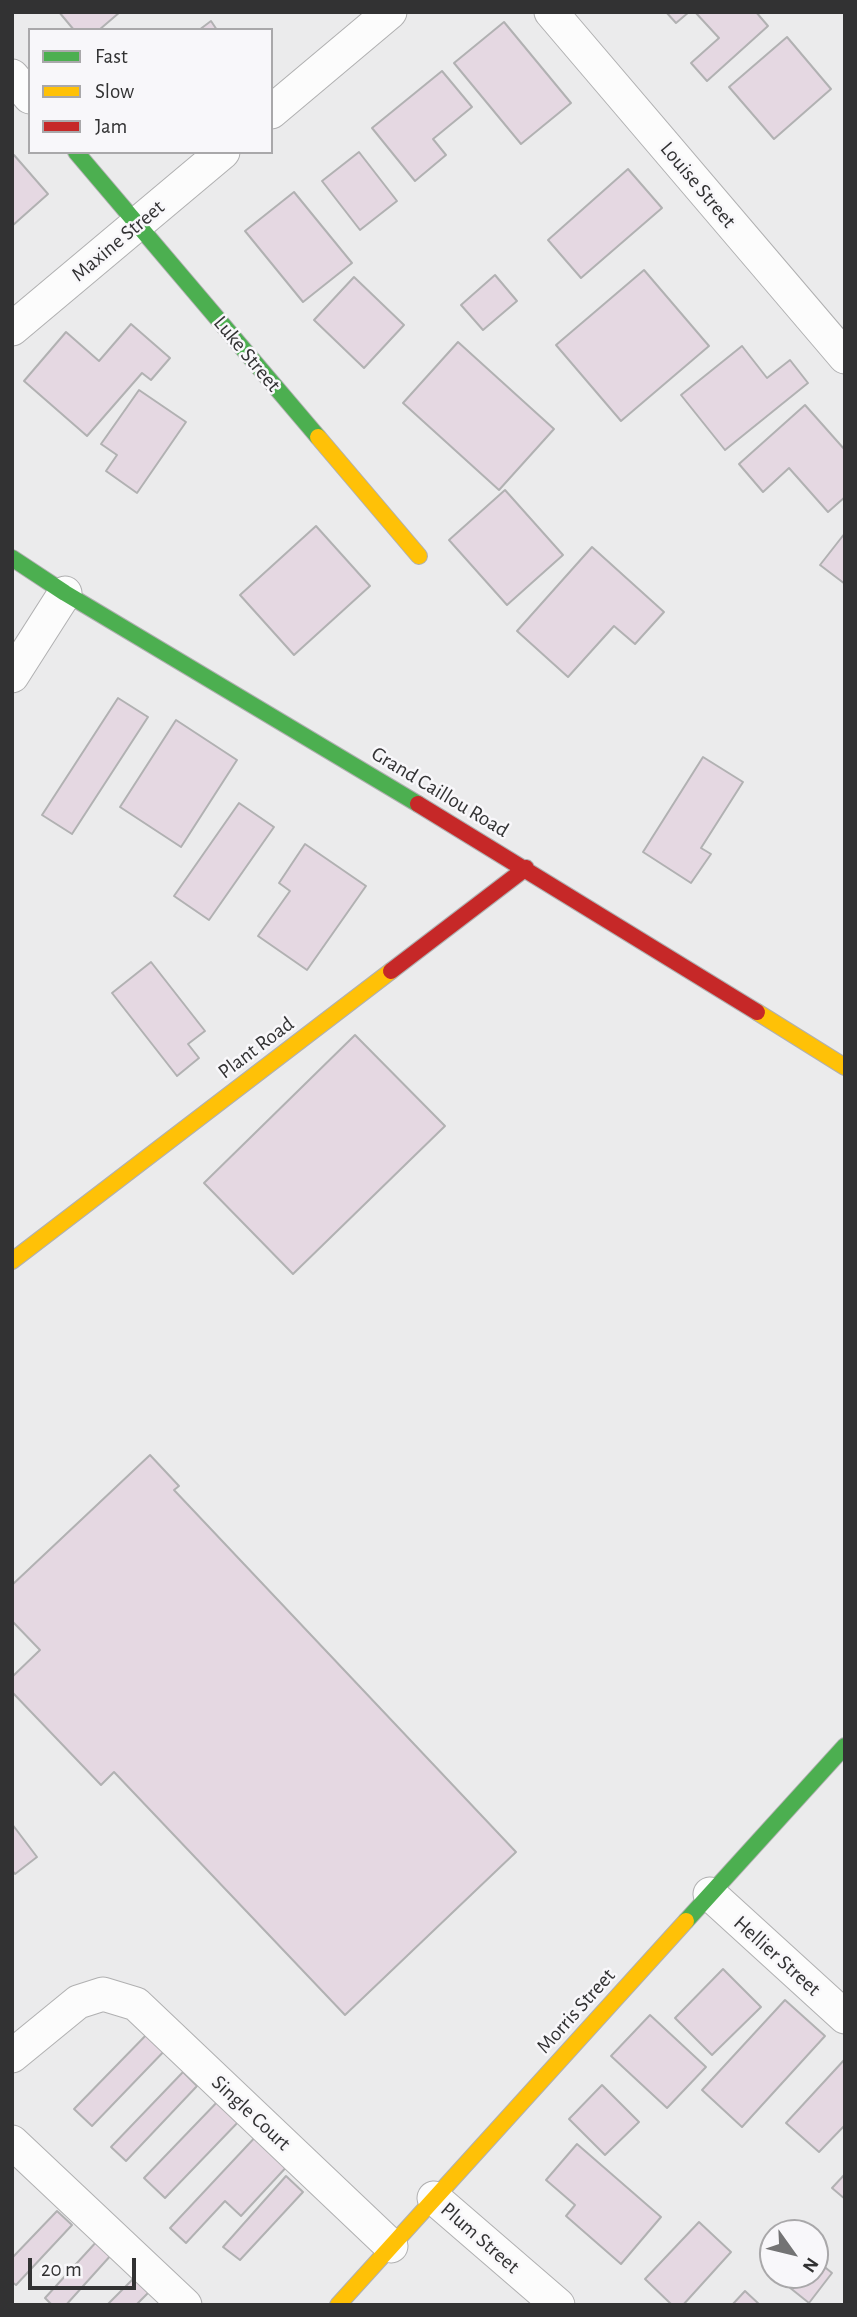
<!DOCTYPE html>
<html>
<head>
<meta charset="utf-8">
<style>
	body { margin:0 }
	#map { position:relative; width:857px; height:2317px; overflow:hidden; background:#ebebec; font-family:"Alegreya Sans",sans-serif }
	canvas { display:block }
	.frame { position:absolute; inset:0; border:14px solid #323233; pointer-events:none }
	.legend { position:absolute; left:28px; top:28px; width:245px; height:126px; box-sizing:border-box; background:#f8f7fa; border:2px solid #a9a8aa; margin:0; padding:9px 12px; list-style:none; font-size:21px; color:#323233 }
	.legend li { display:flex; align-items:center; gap:14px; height:35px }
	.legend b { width:35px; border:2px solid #a9a8aa }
	.north { position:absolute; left:759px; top:2219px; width:70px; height:70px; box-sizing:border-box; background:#f8f7fa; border:2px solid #a9a8aa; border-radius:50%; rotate:124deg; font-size:19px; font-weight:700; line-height:28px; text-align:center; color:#323233 }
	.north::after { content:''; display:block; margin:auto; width:24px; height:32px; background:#737374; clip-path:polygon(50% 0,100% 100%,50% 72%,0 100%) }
	.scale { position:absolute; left:28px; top:2258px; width:108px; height:32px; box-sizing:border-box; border:4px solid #323233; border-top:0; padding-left:9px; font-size:21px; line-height:24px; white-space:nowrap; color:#323233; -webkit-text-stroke:5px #f8f7fa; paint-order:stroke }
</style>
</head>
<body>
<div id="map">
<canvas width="857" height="2317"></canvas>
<div class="frame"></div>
<ul class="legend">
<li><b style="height:9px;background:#4caf50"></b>Fast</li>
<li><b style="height:9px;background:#ffc107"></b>Slow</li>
<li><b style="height:9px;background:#c62828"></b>Jam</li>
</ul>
<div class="north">N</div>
<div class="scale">20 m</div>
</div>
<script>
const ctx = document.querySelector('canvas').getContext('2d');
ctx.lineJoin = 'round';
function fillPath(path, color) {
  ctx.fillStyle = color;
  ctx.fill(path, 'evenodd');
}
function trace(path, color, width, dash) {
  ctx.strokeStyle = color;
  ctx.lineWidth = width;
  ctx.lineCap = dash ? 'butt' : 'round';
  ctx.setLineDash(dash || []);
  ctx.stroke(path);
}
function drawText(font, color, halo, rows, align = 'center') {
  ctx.font = font + ' "Alegreya Sans",sans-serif';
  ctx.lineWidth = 5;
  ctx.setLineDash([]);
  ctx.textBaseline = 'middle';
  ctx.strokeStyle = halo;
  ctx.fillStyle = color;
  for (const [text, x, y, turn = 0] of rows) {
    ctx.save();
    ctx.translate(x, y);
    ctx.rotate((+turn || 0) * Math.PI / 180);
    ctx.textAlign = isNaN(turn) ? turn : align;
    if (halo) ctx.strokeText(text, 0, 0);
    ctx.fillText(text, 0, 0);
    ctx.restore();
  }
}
const building = new Path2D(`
	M59 12H120L99 30H74Z
	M666 12H689L676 23Z
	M695 12H756L768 26 707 81 691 63 719 38Z
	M211 21 217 30H199Z
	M504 22 571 103 521 144 454 63Z
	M787 37 831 89 774 139 729 87Z
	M442 71 472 107 433 139 446 155 415 181 372 128Z
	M359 152 397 201 360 230 322 181Z
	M14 155 48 194 12 226V157Z
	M628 169 662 208 581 278 548 240Z
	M294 192 352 263 303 302 245 231Z
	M644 270 709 346 621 421 556 345Z
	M495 275 517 301 483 330 461 305Z
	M354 277 404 325 364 368 314 320Z
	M131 324 170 358 151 380 142 373 87 436 24 381 66 332 99 361Z
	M458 342 554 429 499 490 403 403Z
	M742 346 767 378 790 360 808 383 725 450 681 395Z
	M139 390 186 422 137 493 106 471 117 455 101 444Z
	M805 405 845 450V497L828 512 789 468 763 492 739 464Z
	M505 490 563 555 507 605 449 540Z
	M316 526 370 586 294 655 240 595Z
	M845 533V584L820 565Z
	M592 547 664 612 635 644 614 626 568 677 517 631Z
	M118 698 148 717 72 834 42 815Z
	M176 720 237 760 181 847 120 807Z
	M703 757 743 782 701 848 711 854 691 883 643 852Z
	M239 803 274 827 209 920 174 896Z
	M305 844 366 886 307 970 258 936 290 891 279 883Z
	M151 962 205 1031 188 1044 199 1058 177 1076 112 993Z
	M355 1035 445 1126 293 1274 204 1183Z
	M150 1455 179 1486 174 1490 516 1852 345 2015 114 1772 101 1785 12 1692V1677L40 1650 12 1621V1585Z
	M12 1824 37 1857 15 1874 12 1870Z
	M723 1969 761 2007 712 2055 675 2018Z
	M785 2000 825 2036 742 2127 702 2090Z
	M650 2015 706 2067 667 2108 611 2056Z
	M152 2029 170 2045 92 2126 74 2109Z
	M845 2059V2125L819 2152 786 2123Z
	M183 2072 197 2086 126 2161 111 2147Z
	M602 2085 639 2122 605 2155 569 2119Z
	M221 2098 242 2118 165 2198 144 2178Z
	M260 2132 291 2162 241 2216 225 2201 186 2243 170 2228Z
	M577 2144 661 2217 621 2264 566 2216 575 2205 546 2180Z
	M845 2174V2199L832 2188Z
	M286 2176 303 2192 240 2260 223 2247Z
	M57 2211 72 2225 16 2285 12 2282V2258Z
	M699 2222 731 2252 683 2305H672L645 2279Z
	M98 2240 112 2254 66 2305H52L45 2298Z
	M815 2259 832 2273 809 2303 774 2275H815Z
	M136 2276 150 2291 136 2305H107Z
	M745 2291 760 2305H732Z`);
fillPath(building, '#e5d8e2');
trace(building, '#b1b1b2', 2);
const street = new Path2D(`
	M551 12 845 357
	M12 76 30 97
	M271 112 390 12
	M12 329 223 152
	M12 676 65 593
	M710 1894 845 2017
	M12 2056 78 2002 103 1994 136 2004 391 2246
	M12 2142 185 2305
	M434 2198 558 2305`);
const fast = new Path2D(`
	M76 152 318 437
	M12 558 65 593 418 804
	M686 1921 845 1746`);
const slow = new Path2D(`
	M318 437 419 556
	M757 1012 845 1067
	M12 1261 391 971
	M338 2305 686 1921`);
const jam = new Path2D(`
	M418 804 757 1012
	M391 971 526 868`);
trace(street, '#b0b0b1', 35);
trace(fast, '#b0b0b1', 18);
trace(slow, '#b0b0b1', 18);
trace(jam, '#b0b0b1', 18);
trace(street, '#fcfcfc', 33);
trace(fast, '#4caf50', 16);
trace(slow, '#ffc107', 16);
trace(jam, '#c62828', 16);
drawText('21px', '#323233', '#f8f7fa', [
	["Louise Street",698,185,50],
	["Maxine Street",118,241,-40],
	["Luke Street",247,354,50],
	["Grand Caillou Road",440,792,31],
	["Plant Road",256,1048,-37],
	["Hellier Street",777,1956,42],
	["Morris Street",576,2011,-48],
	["Single Court",251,2113,43],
	["Plum Street",480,2238,41]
]);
</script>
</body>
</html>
